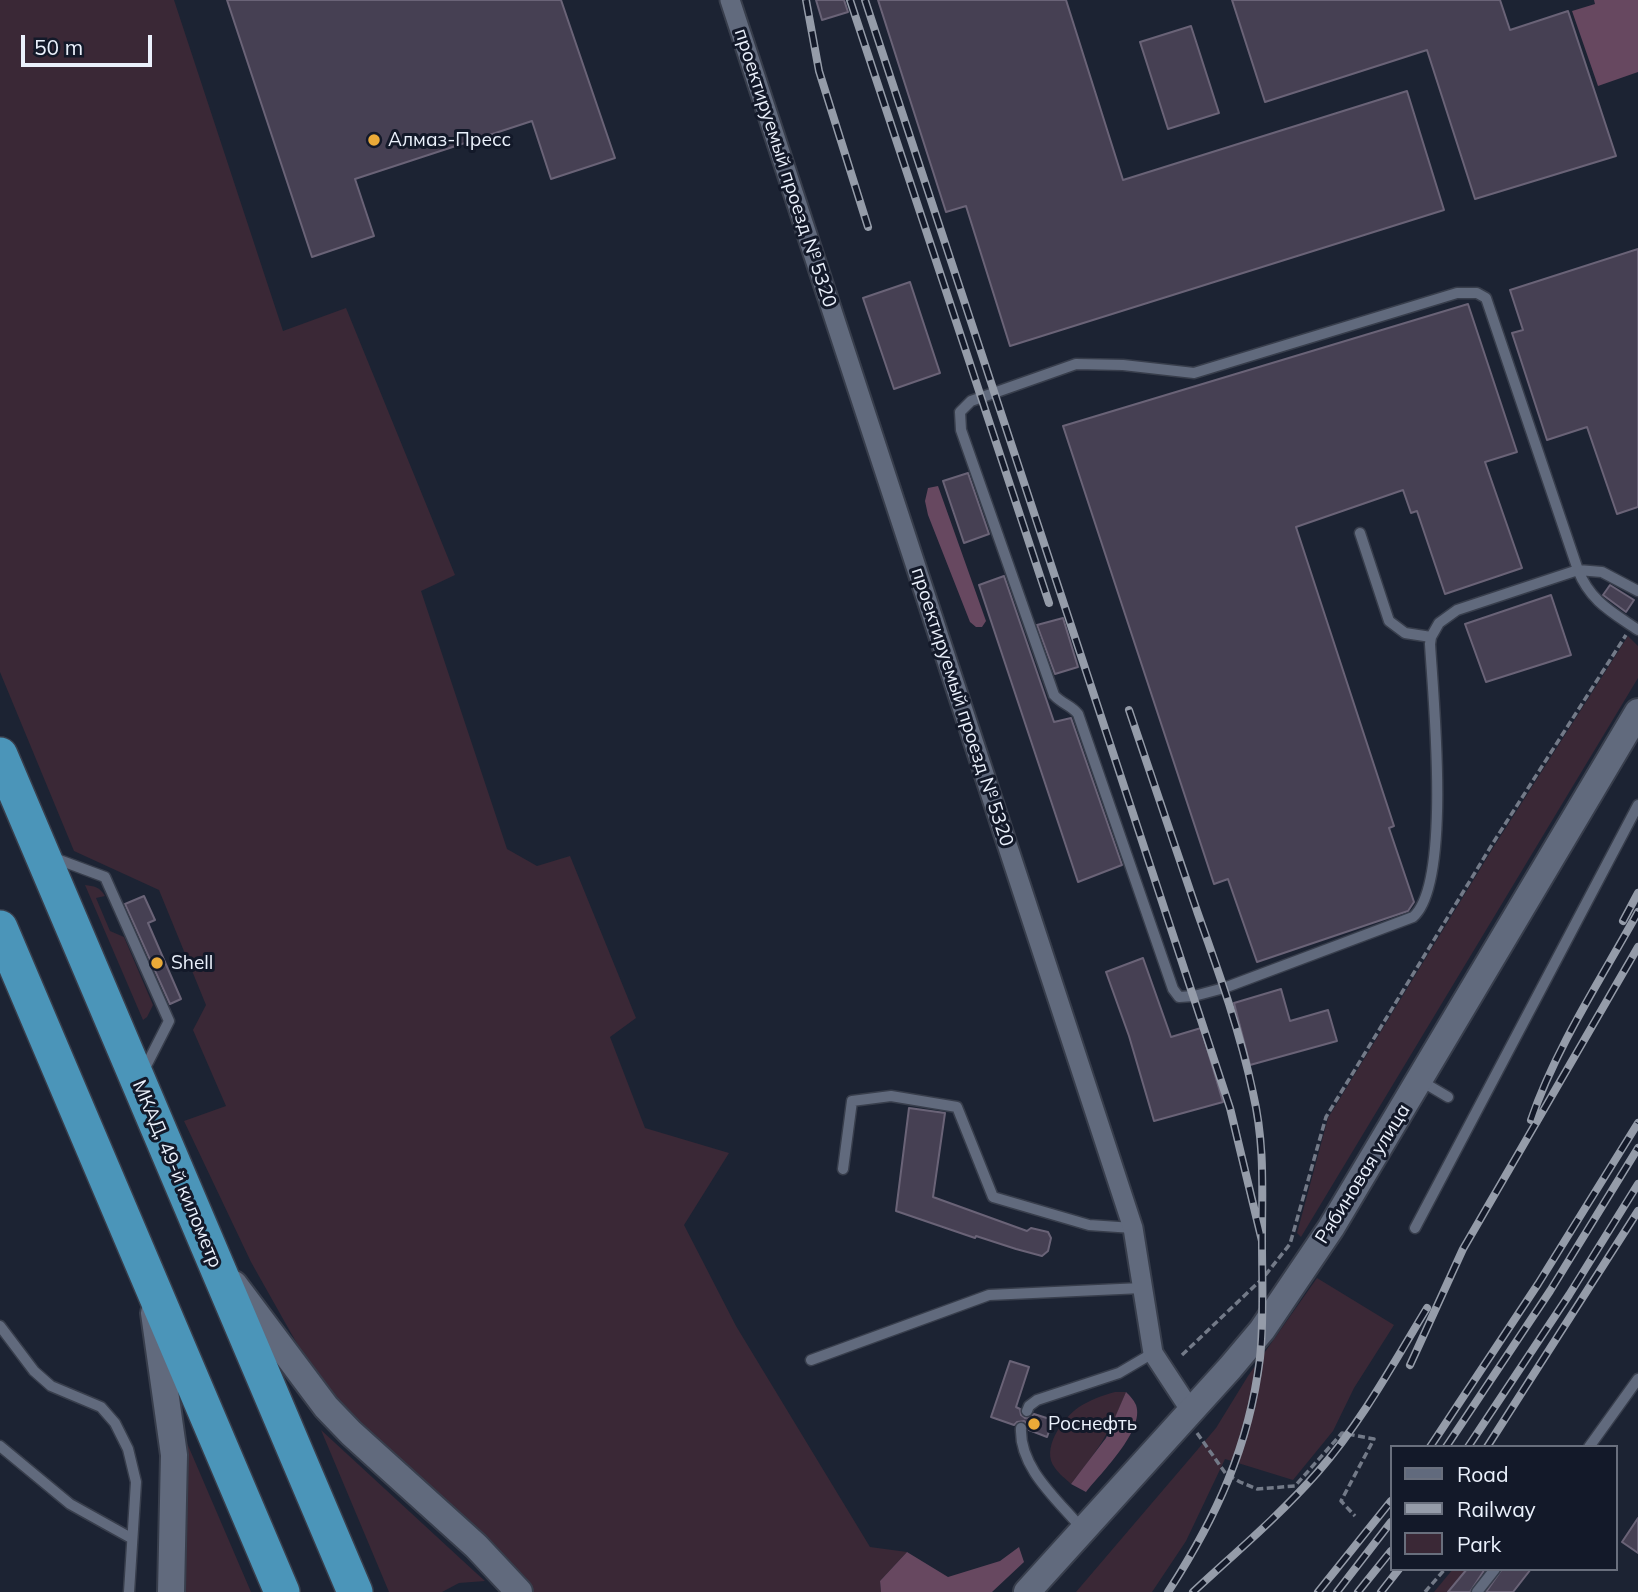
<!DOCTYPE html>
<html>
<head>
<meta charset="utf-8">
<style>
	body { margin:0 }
	#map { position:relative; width:1638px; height:1592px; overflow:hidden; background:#1c2333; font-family:Mulish,sans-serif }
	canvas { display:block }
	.legend { position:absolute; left:1390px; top:1445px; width:228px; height:126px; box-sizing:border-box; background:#131929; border:2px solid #696f7d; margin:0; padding:9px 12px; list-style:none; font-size:21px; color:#ebf1fc }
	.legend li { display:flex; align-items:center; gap:14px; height:35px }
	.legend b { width:35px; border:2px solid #696f7d }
	.scale { position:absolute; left:21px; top:35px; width:131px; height:32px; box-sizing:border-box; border:4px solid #ebf1fc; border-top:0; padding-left:9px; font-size:21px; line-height:24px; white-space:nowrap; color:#ebf1fc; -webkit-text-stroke:5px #131929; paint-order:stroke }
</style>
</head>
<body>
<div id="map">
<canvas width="1638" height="1592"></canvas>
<ul class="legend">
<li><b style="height:9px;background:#616a7d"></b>Road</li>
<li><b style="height:9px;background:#959ca9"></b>Railway</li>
<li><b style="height:19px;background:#3a2836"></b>Park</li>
</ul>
<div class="scale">50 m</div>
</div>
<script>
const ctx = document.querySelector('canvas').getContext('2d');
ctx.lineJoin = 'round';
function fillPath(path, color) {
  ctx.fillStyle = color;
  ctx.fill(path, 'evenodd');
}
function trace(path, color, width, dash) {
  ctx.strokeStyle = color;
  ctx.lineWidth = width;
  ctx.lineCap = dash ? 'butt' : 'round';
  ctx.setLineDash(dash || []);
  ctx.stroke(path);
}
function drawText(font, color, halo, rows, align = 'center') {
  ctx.font = font + ' Mulish,sans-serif';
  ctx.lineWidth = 6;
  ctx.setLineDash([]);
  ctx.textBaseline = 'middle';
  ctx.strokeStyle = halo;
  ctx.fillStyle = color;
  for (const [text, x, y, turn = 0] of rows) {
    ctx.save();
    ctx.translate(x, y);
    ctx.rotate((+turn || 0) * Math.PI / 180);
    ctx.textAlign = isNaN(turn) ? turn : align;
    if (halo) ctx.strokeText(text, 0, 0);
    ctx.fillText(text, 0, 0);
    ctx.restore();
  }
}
fillPath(new Path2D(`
	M0 0H174L283 331 346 308 455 575 421 591 507 849 537 866 570 856 636 1018 610 1037 645 1128 729 1153 684 1225 736 1326 870 1547 907 1552 880 1581 881 1592H533L497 1550 363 1432 318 1381 251 1262 184 1121 226 1106 193 1030 206 1005 159 890 74 851 0 672Z
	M1628 636 1638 646V678L1301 1237 1297 1233 1328 1118 1493 848Z
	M85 885C94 886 100 887 105 896L96 898 110 931 124 937 153 1005 147 1017 143 1020Z
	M1317 1278 1394 1325 1354 1388 1333 1431 1293 1480 1225 1459 1186 1541 1152 1592H1076L1216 1428 1248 1376Z
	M1115 1392H1126C1111 1431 1097 1452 1071 1484 1066 1479 1059 1474 1055 1468 1040 1449 1063 1418 1079 1407 1090 1400 1103 1395 1115 1392Z
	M321 1430 475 1572 485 1581 459 1583 442 1592H389Z
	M187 1443 251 1592H183Z
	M1453 1569H1467L1448 1592H1434Z`), '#3a2836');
fillPath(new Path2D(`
	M1594 0H1638V72L1598 86 1572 11 1595 4Z
	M938 486 986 621 982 627H976L970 622 928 515 925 501 928 488Z
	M1126 1392C1129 1395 1134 1400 1136 1405 1145 1430 1101 1473 1086 1492L1071 1484 1106 1438Z
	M1019 1547 1024 1562 992 1592H881L880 1581 907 1552 948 1577 1000 1561Z`), '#674860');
const building = new Path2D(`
	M227 0H561L615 158 551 179 532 121 355 179 374 236 312 257Z
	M816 0H844L848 12 822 20Z
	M878 0H1066L1123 180 1407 91 1444 210 1010 346 966 206 946 212Z
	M1232 0H1500L1510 30 1568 11 1616 156 1475 199 1427 50 1265 102Z
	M1191 26 1219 113 1168 129 1140 42Z
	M1638 249V507L1617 514 1587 427 1547 440 1512 333 1523 330 1510 290Z
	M910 282 940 373 894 389 863 298Z
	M1468 304 1517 452 1485 462 1522 568 1445 594 1417 511 1411 513 1403 490 1296 527 1394 826 1389 828 1414 902 1408 911 1257 962 1228 879 1214 884 1063 426Z
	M968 473 989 534 964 543 943 481Z
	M1004 576 1054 722 1071 718 1122 865 1078 882 979 585Z
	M1610 585 1634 600 1626 612 1603 595Z
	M1551 595 1571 655 1486 682 1465 624Z
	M1063 618 1078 667 1055 674 1037 625Z
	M144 896 155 920 148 923 181 999 170 1004 125 904Z
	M1143 958 1171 1037 1201 1028 1223 1102 1154 1121 1129 1036 1106 972Z
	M1281 989 1290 1021 1328 1010 1337 1041 1250 1065 1234 1003Z
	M909 1108 945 1113 933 1197 1027 1231 1031 1228 1048 1232 1051 1238 1048 1251 1042 1256 1016 1249 976 1236 975 1238 896 1211Z
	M1010 1361 1029 1367 1016 1407 1020 1409 1021 1415 1025 1418 1031 1417 1034 1414 1053 1420 1047 1437 1029 1430 1027 1424 1024 1421 1017 1422 1014 1425 991 1417Z
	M1638 1518V1553L1622 1542Z
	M1467 1569H1485L1470 1592H1448Z
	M1502 1569H1531L1513 1592H1486Z`);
fillPath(building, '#464053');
trace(building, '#6a6377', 2);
const lane = new Path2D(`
	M1360 533 1389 621 1405 633 1431 637
	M1638 591 1602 572 1578 570 1457 610 1439 623 1431 637 1430 644C1433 696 1452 884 1413 917L1224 988 1194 996 1179 997 1173 989 1078 714C1071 705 1062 704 1054 695L961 430 960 412 971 401 1076 364 1123 365 1194 373 1457 293H1477L1486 298 1578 570C1590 601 1612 612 1638 630
	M54 858 105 877 169 1021 143 1072
	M1421 1081 1448 1097
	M843 1169 852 1101 891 1096 957 1107 993 1197 1089 1225 1133 1228
	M1415 1228 1638 805
	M0 1326 34 1371 51 1386 101 1407 115 1423 128 1449 136 1482 129 1592
	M811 1360 989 1295 1142 1288
	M1027 1411 1029 1406 1037 1400 1119 1373 1153 1353
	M1021 1428C1019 1468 1058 1500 1082 1529
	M0 1446 70 1504 131 1538
	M1589 1447 1638 1379
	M1477 1592 1495 1569`);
const street = new Path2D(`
	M730 0 1133 1228 1153 1353 1191 1411`);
const secondary = new Path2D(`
	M234 1284 326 1407 351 1433 476 1546 519 1592
	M154 1313 174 1455 171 1592
	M1027 1592 1230 1368 1262 1330 1331 1228 1638 712`);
const highway = new Path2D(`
	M0 755 355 1592
	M0 928 282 1592`);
trace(lane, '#383e4c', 13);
trace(street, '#383e4c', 23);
trace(secondary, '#383e4c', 30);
trace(highway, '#383e4c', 38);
trace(new Path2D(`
	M1182 1355 1263 1278 1290 1244 1326 1117 1493 843 1626 635
	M1197 1433 1226 1474 1240 1482 1257 1489 1295 1486 1342 1433 1374 1439 1341 1501 1355 1516
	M1425 1592 1445 1569`), '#737a88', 3.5, [7, 3.5]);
trace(lane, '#616a7d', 10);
trace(street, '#616a7d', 19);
trace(secondary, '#616a7d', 26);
trace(highway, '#4b95b9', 35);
const rail = new Path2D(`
	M806 0 819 71 868 227
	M850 0 1049 603
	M865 0 1230 1108 1262 1241
	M1129 710C1152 777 1174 844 1197 911 1218 970 1240 1031 1253 1093 1265 1145 1262 1189 1262 1241 1262 1280 1264 1319 1260 1358 1249 1447 1216 1518 1168 1592
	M1623 921 1638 893
	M1531 1120C1556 1047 1601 979 1638 912
	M1410 1365 1463 1249 1638 947
	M1430 1447 1538 1284 1638 1123
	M1446 1447 1550 1291 1638 1148
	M1468 1447 1569 1295 1638 1184
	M1487 1447 1638 1211
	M1193 1592C1235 1553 1279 1516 1317 1473 1361 1423 1393 1364 1427 1308
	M1318 1592 1391 1501
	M1337 1592 1391 1522
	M1358 1592 1391 1551
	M1381 1592 1399 1569`);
trace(rail, '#959ca9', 8);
trace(rail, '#131929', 5, [16]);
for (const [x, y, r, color] of [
	[374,140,7,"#eaaa38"],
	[157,963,7,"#eaaa38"],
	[1034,1424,7,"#eaaa38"]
]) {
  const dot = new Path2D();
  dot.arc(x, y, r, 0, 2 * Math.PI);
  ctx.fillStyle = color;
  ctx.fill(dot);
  trace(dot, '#131929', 2.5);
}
drawText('19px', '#ebf1fc', '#131929', [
	["Алмаз-Пресс",388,140],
	["Shell",171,963],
	["Роснефть",1048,1424]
], 'left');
drawText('19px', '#ebf1fc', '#131929', [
	["проектируемый проезд № 5320",785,168,72],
	["проектируемый проезд № 5320",962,707,72],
	["МКАД, 49-й километр",177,1174,67],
	["Рябиновая улица",1363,1174,-58]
]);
</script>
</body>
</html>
